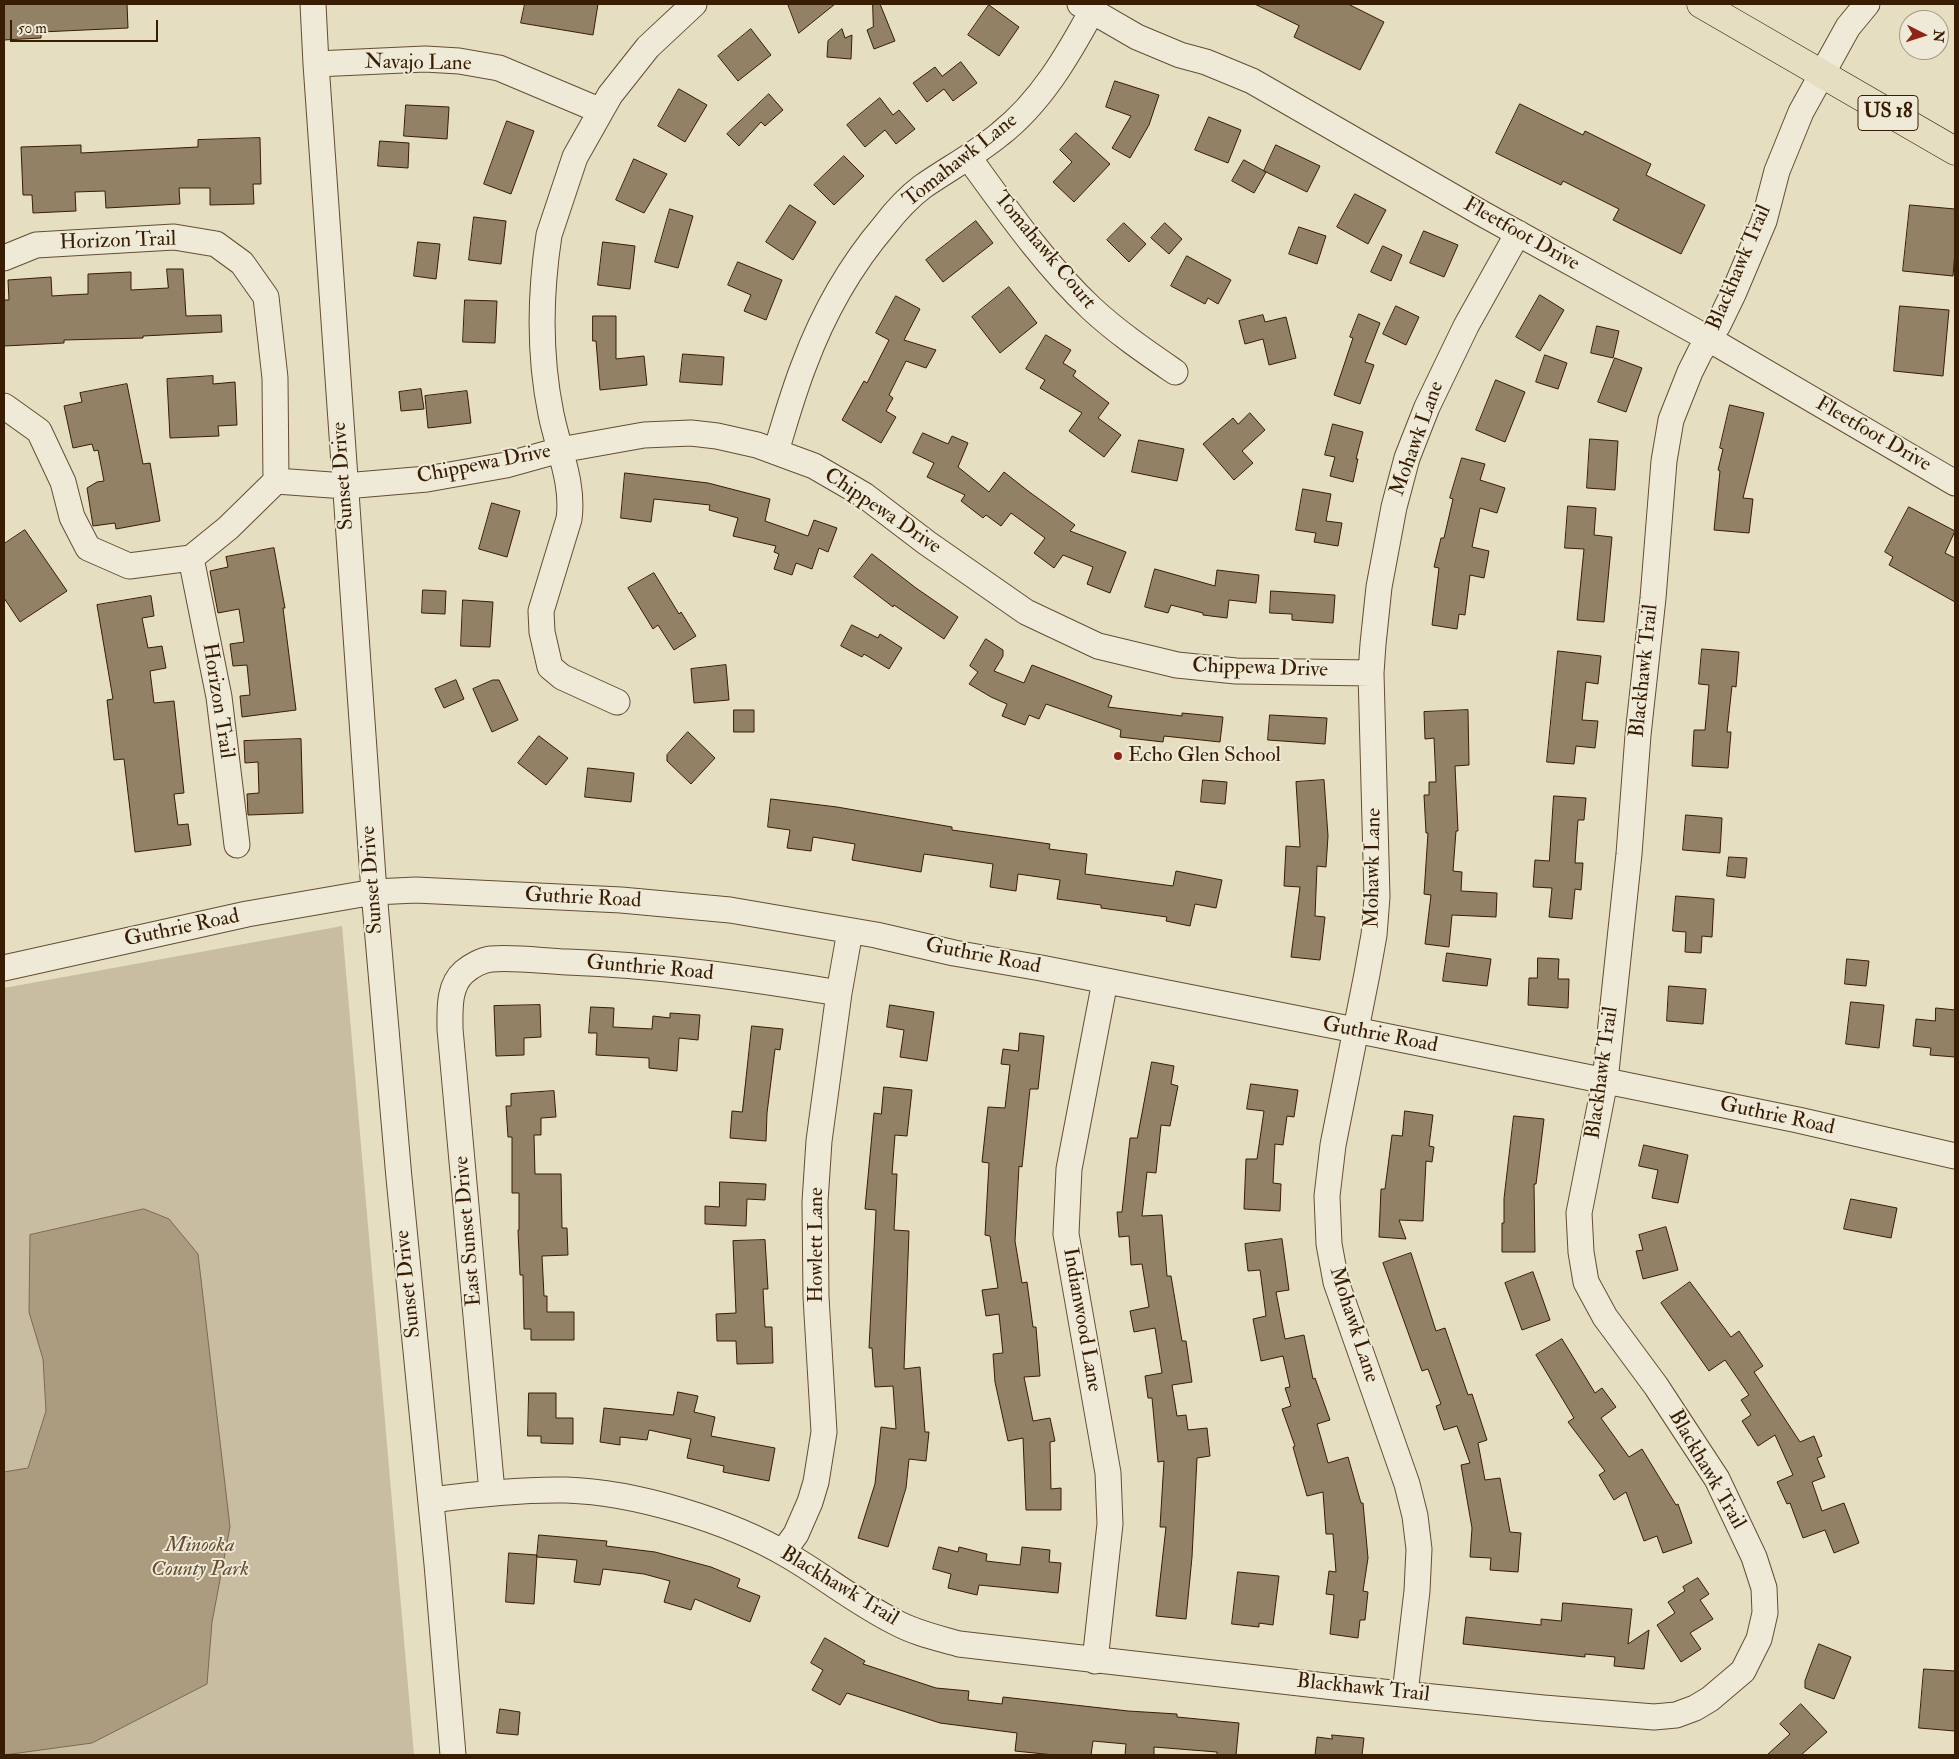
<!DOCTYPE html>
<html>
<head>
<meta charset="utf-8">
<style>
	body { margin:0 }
	#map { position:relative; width:1959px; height:1759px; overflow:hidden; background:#e6dec1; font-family:"IM FELL Double Pica",serif }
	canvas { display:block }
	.frame { position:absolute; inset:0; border:5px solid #381d02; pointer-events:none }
	.north { position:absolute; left:1899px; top:10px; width:50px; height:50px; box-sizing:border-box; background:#efead7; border:1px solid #a69882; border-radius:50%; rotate:95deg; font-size:14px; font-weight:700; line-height:20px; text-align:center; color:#381d02 }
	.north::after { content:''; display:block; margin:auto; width:18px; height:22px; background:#8f2418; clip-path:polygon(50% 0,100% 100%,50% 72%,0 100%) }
	.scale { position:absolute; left:10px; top:20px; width:148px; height:22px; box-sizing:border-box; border:2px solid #381d02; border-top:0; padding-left:6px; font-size:15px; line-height:18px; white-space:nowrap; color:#381d02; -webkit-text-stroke:4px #efead7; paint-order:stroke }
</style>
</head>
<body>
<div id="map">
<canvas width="1959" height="1759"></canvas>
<div class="frame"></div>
<div class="north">N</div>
<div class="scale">50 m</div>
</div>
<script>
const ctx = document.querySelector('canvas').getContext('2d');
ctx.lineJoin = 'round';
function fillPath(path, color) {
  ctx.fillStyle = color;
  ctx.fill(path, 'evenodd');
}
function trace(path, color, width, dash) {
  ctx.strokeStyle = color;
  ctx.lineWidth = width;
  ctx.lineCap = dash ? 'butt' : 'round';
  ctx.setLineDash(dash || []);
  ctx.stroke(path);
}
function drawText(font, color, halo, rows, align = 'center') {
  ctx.font = font + ' "IM FELL Double Pica",serif';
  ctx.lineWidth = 4;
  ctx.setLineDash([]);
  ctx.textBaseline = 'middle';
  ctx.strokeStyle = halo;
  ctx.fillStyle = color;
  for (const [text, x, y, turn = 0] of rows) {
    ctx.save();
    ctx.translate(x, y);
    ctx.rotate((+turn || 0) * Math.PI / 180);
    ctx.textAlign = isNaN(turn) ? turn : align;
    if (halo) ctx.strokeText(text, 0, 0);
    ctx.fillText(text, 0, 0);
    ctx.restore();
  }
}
fillPath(new Path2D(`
	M342 926 414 1755H4V988Z`), '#c8bda1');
const water = new Path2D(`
	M144 1209 169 1219 198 1254 230 1527 212 1622 207 1684 92 1743 4 1755V1472L28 1468 46 1411 43 1359 29 1312 30 1235Z`);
fillPath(water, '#ab9c80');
trace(water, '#7d694e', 1);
const building = new Path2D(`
	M4 4H127L128 28 41 32V38L4 40Z
	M525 4H598L593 35 521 23Z
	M788 4H835L799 33Z
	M873 4H880L895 41 874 49 867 30 873 27Z
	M1255 4H1348L1384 22 1360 70 1294 37 1299 26Z
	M989 5 1019 27 999 56 968 35Z
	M751 29 771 55 738 81 718 56Z
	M842 29 845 38 852 35 851 59 827 57 828 41Z
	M961 62 977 83 953 101 944 89 927 102 913 83 935 67 942 76Z
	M1115 81 1159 95 1149 125 1130 158 1112 148 1131 116 1106 107Z
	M679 89 707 105 685 142 658 126Z
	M769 94 783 110 765 126 761 122 739 146 727 134Z
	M880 98 893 115 899 110 915 129 896 144 885 130 865 147 847 125Z
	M1520 104 1583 135 1585 131 1651 164 1646 175 1705 205 1681 254 1613 220 1619 209 1563 181 1561 185 1496 153Z
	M406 105 449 107 447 139 404 136Z
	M1209 117 1241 130 1228 163 1195 150Z
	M507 121 534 131 511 194 484 184Z
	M1076 133 1110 164 1074 202 1053 182 1072 162 1060 150Z
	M260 138 261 184H253L254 204 210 205V188H179L180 204 106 208 105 191 75 192 76 211 33 213 32 195H23L21 147 81 145V153L198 147V140Z
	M380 141 409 143 408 168 378 166Z
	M1276 145 1320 166 1307 192 1264 171Z
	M844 156 864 176 834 205 814 185Z
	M634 159 667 174 644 213 616 200Z
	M1244 160 1266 172 1254 193 1232 181Z
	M1355 194 1386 210 1368 244 1337 227Z
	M790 205 816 222 793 260 766 242Z
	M1910 205 1955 209V251L1953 276 1903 271Z
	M670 209 693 216 678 268 655 262Z
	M474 217 506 221 501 264 469 260Z
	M976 221 993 243 943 282 926 260Z
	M1124 223 1146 244 1129 262 1107 240Z
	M1165 223 1182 239 1169 254 1151 238Z
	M1299 227 1326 236 1317 264 1289 254Z
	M1424 231 1458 245 1444 277 1410 263Z
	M418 242 440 244 436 279 414 276Z
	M603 242 635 246 630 289 598 285Z
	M1383 246 1402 255 1391 281 1371 272Z
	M1187 256 1231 280 1218 304 1208 298 1205 304 1171 286Z
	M738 262 782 280 766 320 744 311 751 295 728 285Z
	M167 269H183L186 316 221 315 222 332 143 336V338L64 340V343L4 346V300H9L8 280 51 277 52 296 67 295 88 294V274L131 272V290L168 288Z
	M1009 287 1037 323 1000 353 972 317Z
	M1540 295 1564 310 1540 351 1516 337Z
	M896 296 920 309 904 340 936 350 926 368 906 361 889 395 893 398 886 411 896 417 881 443 842 420 864 381 867 383 889 340 876 333Z
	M465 300 497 301 495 343 463 342Z
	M1396 306 1419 317 1406 345 1383 334Z
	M1900 306 1949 310 1943 376 1894 371Z
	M1359 314 1380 323 1365 362 1374 365 1360 404 1334 395 1353 338 1350 337Z
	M1263 315 1265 322 1286 317 1296 358 1269 365 1263 339 1245 344 1239 321Z
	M593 316H616V359L644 356 647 385 600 390 596 341H593Z
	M1597 326 1619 331 1613 358 1591 353Z
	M1046 335 1071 350 1063 363 1076 371 1073 376 1109 403 1098 418 1121 435 1104 457 1069 431 1082 413 1040 388 1045 380 1026 369Z
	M683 354 724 357 722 385 680 382Z
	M1545 355 1567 363 1558 389 1536 382Z
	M1615 358 1642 368 1626 412 1598 402Z
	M213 376V384L235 382 237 425 218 426 219 436 170 438 167 379Z
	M1496 380 1525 392 1505 442 1476 430Z
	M127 384 143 464 150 463 160 521 116 529 115 523 93 526 87 488 97 482 104 481 98 450 94 451 92 444 73 448 64 406 82 402 80 393Z
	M421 389 424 409 401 411 399 392Z
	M467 391 471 423 428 428 425 396Z
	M1730 405 1764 413 1743 498 1753 499 1749 533 1714 530 1720 471 1718 470 1723 449 1720 448Z
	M1250 413 1265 430 1242 451 1253 463 1234 480 1203 444 1233 418 1238 424Z
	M1333 424 1363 432 1356 459H1358L1353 482 1330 476 1335 457 1325 455Z
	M923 433 948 444 952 436 968 443 958 467 989 492 1004 472 1028 491 1075 525 1070 531 1126 552 1110 593 1087 584 1093 567 1063 555 1054 568 1034 553 1045 538 1011 513 1001 526 986 515 983 518 961 501 965 495 927 477 934 463 913 453Z
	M1590 439 1618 441 1615 490 1587 488Z
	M1139 440 1184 449 1177 481 1132 472Z
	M1462 458 1485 464 1480 480 1505 488 1497 513 1480 508 1472 547 1489 551 1484 578 1470 575 1465 615 1459 614 1457 629 1432 625 1439 568 1434 567 1441 538H1444L1453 499 1450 498Z
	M625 473 708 483 770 499 765 521 808 536 814 520 837 528 828 552 819 548 812 569 796 563 792 575 774 569 779 554 774 552 776 546 733 536 738 518 709 510 710 505 654 499 651 522 621 518Z
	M1303 489 1331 494 1326 521 1342 523 1338 546 1314 542 1316 533 1296 530Z
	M492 503 520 511 507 557 479 549Z
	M1568 506 1596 508 1594 535 1612 537 1604 622 1577 620 1584 549 1565 548Z
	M1909 507 1955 531 1945 553 1955 558V602L1889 565 1893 557 1885 552Z
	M25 530 67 591 20 622 4 598V544Z
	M274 548 285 608H283L296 710 242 717 240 696 250 695 247 665 233 666 230 644 244 642 239 609 218 613 210 571 228 567 226 557Z
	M872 554 916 588 958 617 944 639 894 605 893 607 854 577Z
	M1155 569 1215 586 1217 570 1259 575 1256 603 1229 600 1227 618 1203 615V613L1171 605 1168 613 1145 607Z
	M654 573 679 614 681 612 696 636 674 650 658 625 653 629 628 588Z
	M423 590 446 591 445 614 422 613Z
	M1271 591 1335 595 1333 623 1292 620V614L1270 613Z
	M151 596 154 616 142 618 148 648 162 646 166 668 150 671 154 703 174 701 184 793 174 794 178 825 188 824 191 845 135 852 124 759 114 760 107 700 113 699 97 605Z
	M463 600 493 602 490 647 461 646Z
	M852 625 878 638 880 634 902 648 889 669 864 654 862 657 841 646Z
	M986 639 1003 650V656L994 671 1024 683 1032 665 1112 696 1108 707 1182 716V713L1223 717 1220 742 1164 736 1163 742 1120 737 1121 730 1046 704 1039 719 1029 715 1025 725 1002 716 1007 704 991 697 969 684 978 672 970 666Z
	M1702 649 1739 652 1736 687 1732 686 1727 732H1731L1728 768 1692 766 1694 730H1705L1709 685 1699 684Z
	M1558 651 1601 656 1598 684 1586 682 1582 720 1598 721 1595 748 1576 746 1574 764 1547 762Z
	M726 665 729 700 694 703 691 669Z
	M456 680 464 699 444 708 435 689Z
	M493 680H499L518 720 492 732 473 689Z
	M734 710H754V732H734Z
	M1468 710 1469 765 1455 766 1458 831H1456L1453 871 1462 872 1461 891 1497 893 1496 917 1452 915 1449 947 1425 944 1431 895 1424 894 1428 833H1426L1424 795H1429V782H1436L1434 738 1425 739 1424 712Z
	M1270 715 1327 718 1325 744 1268 740Z
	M688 732 715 758 691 784 667 761V755Z
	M539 736 568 758 546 785 518 763Z
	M301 739 303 813 248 815 247 794 259 793 258 762 245 763 244 741Z
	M588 768 634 773 631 802 585 797Z
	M1203 780 1227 782 1225 804 1201 802Z
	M1324 780 1328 836 1326 867 1317 866 1315 916 1325 917 1320 960 1291 957 1300 887 1284 886 1286 846 1300 847 1296 782Z
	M1554 796 1586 798 1584 820H1578L1575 863H1583L1581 890 1575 889 1572 919 1549 917 1552 888 1533 887 1535 860 1549 861Z
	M771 799 837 807 952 827V830L1050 844 1049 849 1087 854 1085 874 1173 886 1176 871 1222 880 1216 908 1195 904 1190 926 1166 921 1167 917 1101 908V905L1057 899 1060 880 1018 874 1016 891 990 887 993 864 924 854 921 872 852 860 855 844 813 837 811 851 787 848 790 830 768 827Z
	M1686 815 1722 818 1720 853 1683 850Z
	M1729 857 1747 858 1745 878 1727 876Z
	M1676 896 1714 899 1712 937 1702 936 1701 953 1685 952 1686 932 1673 931Z
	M1447 953 1491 959 1487 986 1443 981Z
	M1538 958 1559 959 1558 979H1569L1568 1008 1528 1005 1529 978H1537Z
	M1847 959 1869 961 1866 986 1845 984Z
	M1669 986 1706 989 1703 1024 1667 1021Z
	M1851 1002 1884 1005 1879 1048 1846 1044Z
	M540 1005 541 1037 524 1038V1055L496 1056 494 1006Z
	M890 1005 934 1012 927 1061 900 1057 904 1030 887 1027Z
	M591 1007 614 1008 613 1027 652 1029 653 1016 670 1018V1013L700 1015 698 1040 679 1038 677 1071 649 1068V1058L596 1055 597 1033H589Z
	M1936 1008 1955 1010V1057L1930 1055 1931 1048 1913 1046 1916 1019 1935 1021Z
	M752 1026 783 1029 780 1050 775 1049 767 1113 766 1141 730 1138 732 1111 742 1112Z
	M1020 1033 1044 1036 1038 1089H1030L1022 1167 1019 1166 1015 1241 1022 1283 1027 1282 1033 1327H1036L1040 1376 1024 1377 1033 1421 1050 1418 1055 1441 1050 1442 1051 1489 1061 1488V1510H1026L1023 1438 1008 1441 995 1382 993 1354 1003 1353 999 1314 986 1316 982 1290 998 1288 990 1236 985 1235 989 1163 982 1162 988 1107 1005 1108 1010 1065 1001 1064 1003 1049 1018 1051Z
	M1152 1062 1174 1066 1171 1084 1178 1086 1170 1126 1161 1125 1156 1173 1147 1172 1142 1216 1162 1215 1167 1276H1171L1182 1341H1186L1192 1382 1172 1385 1177 1416 1186 1415 1188 1430 1207 1428 1210 1456 1197 1458 1192 1557 1186 1619 1156 1616 1166 1527H1160L1164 1461 1158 1462 1152 1398H1148L1145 1376 1162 1373 1155 1328 1134 1332 1130 1311 1149 1307 1142 1264 1131 1265 1129 1236 1119 1237 1117 1212H1122L1130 1138H1137Z
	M1251 1084 1298 1090 1294 1117 1287 1116 1283 1145 1275 1144 1273 1183 1281 1184 1280 1211 1244 1209 1246 1159H1257L1264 1111 1247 1109Z
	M884 1087 912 1090 907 1136 895 1135 892 1174H897L894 1230 909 1231 904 1369 920 1367 925 1432H929L926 1461 909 1459 906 1488 888 1547 858 1538 875 1484 881 1427 896 1429 893 1386 875 1387 872 1348H869L876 1210 865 1209 874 1113 881 1114Z
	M554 1091 556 1117 541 1118V1135H534L535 1174H561L562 1228H567L568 1255 542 1256 544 1296H547V1312H574V1340H531V1329H524L523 1275H520L518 1230H519V1193H512V1137H508L506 1106H511V1094Z
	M1405 1111 1433 1115 1429 1146 1434 1147 1432 1162 1426 1161 1423 1221 1399 1220 1406 1239 1379 1237 1381 1189H1385L1392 1135 1402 1136Z
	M1514 1116 1544 1119 1536 1184H1534L1535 1252H1502V1223H1504V1199Z
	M1644 1145 1688 1155 1678 1203 1652 1198 1658 1170 1639 1166Z
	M720 1182 766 1184 765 1200 747 1199 746 1226 705 1224V1206L719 1207Z
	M1851 1199 1897 1208 1891 1238 1844 1229Z
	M1666 1227 1678 1270 1643 1279 1636 1251 1643 1250 1639 1235Z
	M1282 1239 1289 1290 1276 1292 1285 1339 1304 1335 1313 1379 1315 1378 1330 1420 1317 1424 1328 1463 1348 1457 1361 1503H1363L1368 1558 1363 1591 1368 1592 1365 1620H1360L1358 1638 1330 1634 1334 1595 1326 1594 1329 1571 1336 1572 1333 1534H1326L1323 1492 1307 1496 1293 1447 1295 1446 1282 1409 1291 1406 1285 1388 1290 1387 1283 1356 1261 1361 1253 1319 1266 1316 1260 1270 1248 1271 1245 1244Z
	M765 1240 768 1289H763L765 1327H772L773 1363 737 1364 736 1341H717L716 1314 736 1313 733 1241Z
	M1411 1253 1436 1331 1445 1328 1468 1395 1472 1394 1487 1440 1478 1443 1485 1480 1500 1478 1510 1532 1521 1533 1518 1572 1490 1570 1491 1558 1470 1557 1472 1528 1461 1465 1470 1463 1457 1426 1444 1430 1436 1406 1441 1404 1428 1369 1422 1371 1383 1263Z
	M1533 1272 1550 1320 1522 1330 1505 1283Z
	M1690 1282 1731 1337 1739 1331 1763 1366 1754 1372 1800 1442 1814 1436 1822 1456 1817 1458 1825 1477 1812 1482 1822 1511 1844 1503 1859 1543 1834 1553 1825 1530 1803 1538 1790 1503 1787 1504 1777 1482 1793 1475 1775 1435 1758 1446 1742 1421 1751 1415 1741 1400 1749 1395 1725 1360 1709 1371 1661 1303Z
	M1562 1339 1595 1393 1602 1388 1616 1407 1601 1418 1629 1457 1642 1449 1676 1505 1678 1504 1692 1543 1663 1553 1657 1536 1644 1541 1626 1492 1614 1500 1599 1475 1605 1471 1568 1422 1574 1418 1536 1355Z
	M678 1392 698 1396 694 1412 715 1417 711 1436 775 1448 769 1481 723 1472 724 1466 687 1458 691 1439 649 1430 647 1440 620 1437V1445L600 1442 604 1408 673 1415Z
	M529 1393H556V1418H573V1444L541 1443V1436H528Z
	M539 1535 607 1541 606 1546 655 1552 711 1567 740 1579 737 1587 760 1596 750 1622 695 1599 691 1610 664 1602 670 1581 644 1574 603 1569 600 1585 574 1582 577 1560 537 1557Z
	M939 1547 958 1552 959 1547 987 1554 986 1561 1020 1565 1022 1547 1050 1550 1049 1562 1061 1563 1058 1593 979 1585 977 1595 948 1588 951 1574 933 1569Z
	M509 1553 537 1555 534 1604 506 1602Z
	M1238 1572 1279 1576 1273 1625 1259 1623V1627L1232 1624Z
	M1698 1578 1709 1594 1700 1600 1713 1619 1690 1633 1701 1649 1681 1662 1657 1625 1675 1613 1668 1602 1685 1591 1683 1587Z
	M1563 1603 1632 1609 1628 1644 1649 1630 1644 1669 1614 1666 1615 1657 1585 1654V1657L1463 1644 1466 1617 1541 1625V1619L1561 1621Z
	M825 1638 865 1661 863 1664 936 1688 969 1691 968 1700 1002 1704 1003 1697 1128 1711 1177 1714V1717L1239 1723 1236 1755H1217V1752L1154 1747V1755H1125L1126 1744 1093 1741 1091 1755H1054L1015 1751 1017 1733 940 1723 847 1693 840 1705 812 1690 823 1670 811 1663Z
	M1819 1644 1851 1657 1834 1699 1805 1688V1681Z
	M1924 1669 1955 1671V1731L1919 1728Z
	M1801 1704 1827 1732 1801 1755H1767L1790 1734 1780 1724Z
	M500 1709 520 1712 518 1735 497 1733Z
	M1332 1735 1364 1738 1362 1755H1315L1317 1737 1332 1739Z`);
fillPath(building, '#928165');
trace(building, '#381d02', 1);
const minor = new Path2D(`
	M313 4 316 64 374 892 399 1178 437 1564 453 1755
	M1080 4 1137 37 1180 55 1206 62 1252 81 1483 214 1709 339 1955 483
	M316 64 425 59 459 61 499 68 601 111
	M969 158C1007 210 1045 265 1092 309 1118 333 1146 352 1175 372
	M4 258 36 245 174 237 216 244 242 263 266 297 275 378 276 481
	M4 406 39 431 63 482 72 517 88 548 129 566 191 558 228 528 276 481 345 486 427 479 506 465 560 450 644 435 691 433 717 436 757 445 814 466 864 495 927 543 1026 612 1098 646 1177 665 1236 671 1371 673
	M776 451C785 422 793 393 804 365 823 314 850 266 885 225 895 212 909 197 922 187 948 169 976 154 1000 134 1041 102 1068 55 1092 11
	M191 558 219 697 237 845
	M617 702 562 677 550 667 542 632 541 611 569 519C574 483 558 449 551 414 539 355 540 294 549 235L575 157 610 95 648 47 694 4
	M4 968 247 914 374 892 416 890 621 900 730 910 876 935 954 953 1041 968 1355 1030 1798 1120 1955 1156
	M492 1492 450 1029C450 1011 448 986 464 972 471 966 482 960 491 959 515 957 542 961 567 962 658 965 748 978 839 993
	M431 1500C476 1494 521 1489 566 1490 635 1492 730 1521 789 1556 825 1577 857 1603 895 1622 915 1633 938 1638 959 1644L1352 1689 1543 1708 1654 1717 1676 1715 1695 1708 1710 1699 1743 1671 1759 1639 1765 1613 1764 1588 1754 1557 1717 1479 1656 1386 1605 1317 1586 1282 1581 1252 1579 1213 1605 1081 1629 854 1638 735 1653 598 1664 461 1671 420 1690 372 1700 352 1718 325 1734 292 1764 221 1777 171 1801 112 1848 27 1867 4
	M783 1552 796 1534 810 1502 816 1482 824 1432 816 1297 815 1202 819 1141 839 993 850 931
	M1095 1661 1110 1524 1108 1473 1066 1234 1069 1169 1105 981
	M1405 1693 1417 1591 1419 1549 1415 1516 1407 1484 1336 1282 1329 1244 1327 1196 1333 1145 1367 974 1374 935 1377 897 1371 673 1373 644 1379 587 1394 507 1407 458 1427 407 1466 326 1518 233`);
const major = new Path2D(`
	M1701 4 1955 151`);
trace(minor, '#644d32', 27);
trace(major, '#381d02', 29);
trace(minor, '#efead7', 25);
trace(major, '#e6dec1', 28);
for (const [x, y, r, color] of [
	[1118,756,5,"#8f2418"]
]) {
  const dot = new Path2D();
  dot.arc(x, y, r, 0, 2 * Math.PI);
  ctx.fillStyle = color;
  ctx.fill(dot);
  trace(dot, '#efead7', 2);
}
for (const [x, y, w] of [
	[1888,113,60]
]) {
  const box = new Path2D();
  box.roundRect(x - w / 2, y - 17.5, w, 35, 4);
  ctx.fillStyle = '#efead7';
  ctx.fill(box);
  trace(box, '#381d02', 1);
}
drawText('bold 20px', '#381d02', null, [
	["US 18",1888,113]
]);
drawText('21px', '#381d02', '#efead7', [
	["Navajo Lane",418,64,1],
	["Tomahawk Lane",961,161,-38],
	["Fleetfoot Drive",1521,235,29],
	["Horizon Trail",118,242,-2],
	["Tomahawk Court",1044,251,50],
	["Blackhawk Trail",1740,268,-67],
	["Fleetfoot Drive",1873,435,30],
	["Mohawk Lane",1418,439,-70],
	["Chippewa Drive",484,465,-11],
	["Sunset Drive",344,476,-94],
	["Chippewa Drive",882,512,34],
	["Chippewa Drive",1260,669,2],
	["Blackhawk Trail",1645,671,-84],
	["Horizon Trail",217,701,81],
	["Mohawk Lane",1374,868,-89],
	["Sunset Drive",373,880,-94],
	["Guthrie Road",583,899,3],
	["Guthrie Road",182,929,-12],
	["Guthrie Road",983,957,11],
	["Gunthrie Road",650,969,5],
	["Guthrie Road",1380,1036,11],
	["Blackhawk Trail",1603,1073,-82],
	["Guthrie Road",1777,1117,12],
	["East Sunset Drive",469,1231,-95],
	["Howlett Lane",817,1245,-90],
	["Sunset Drive",409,1284,-96],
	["Indianwood Lane",1081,1320,80],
	["Mohawk Lane",1353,1325,72],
	["Blackhawk Trail",1706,1470,60],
	["Blackhawk Trail",839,1587,31],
	["Blackhawk Trail",1363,1689,6]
]);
drawText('21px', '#381d02', '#efead7', [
	["Echo Glen School",1128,756]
], 'left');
drawText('italic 21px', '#634d32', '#efead7', [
	["Minooka",200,1546],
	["County Park",200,1570]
]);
</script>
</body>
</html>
